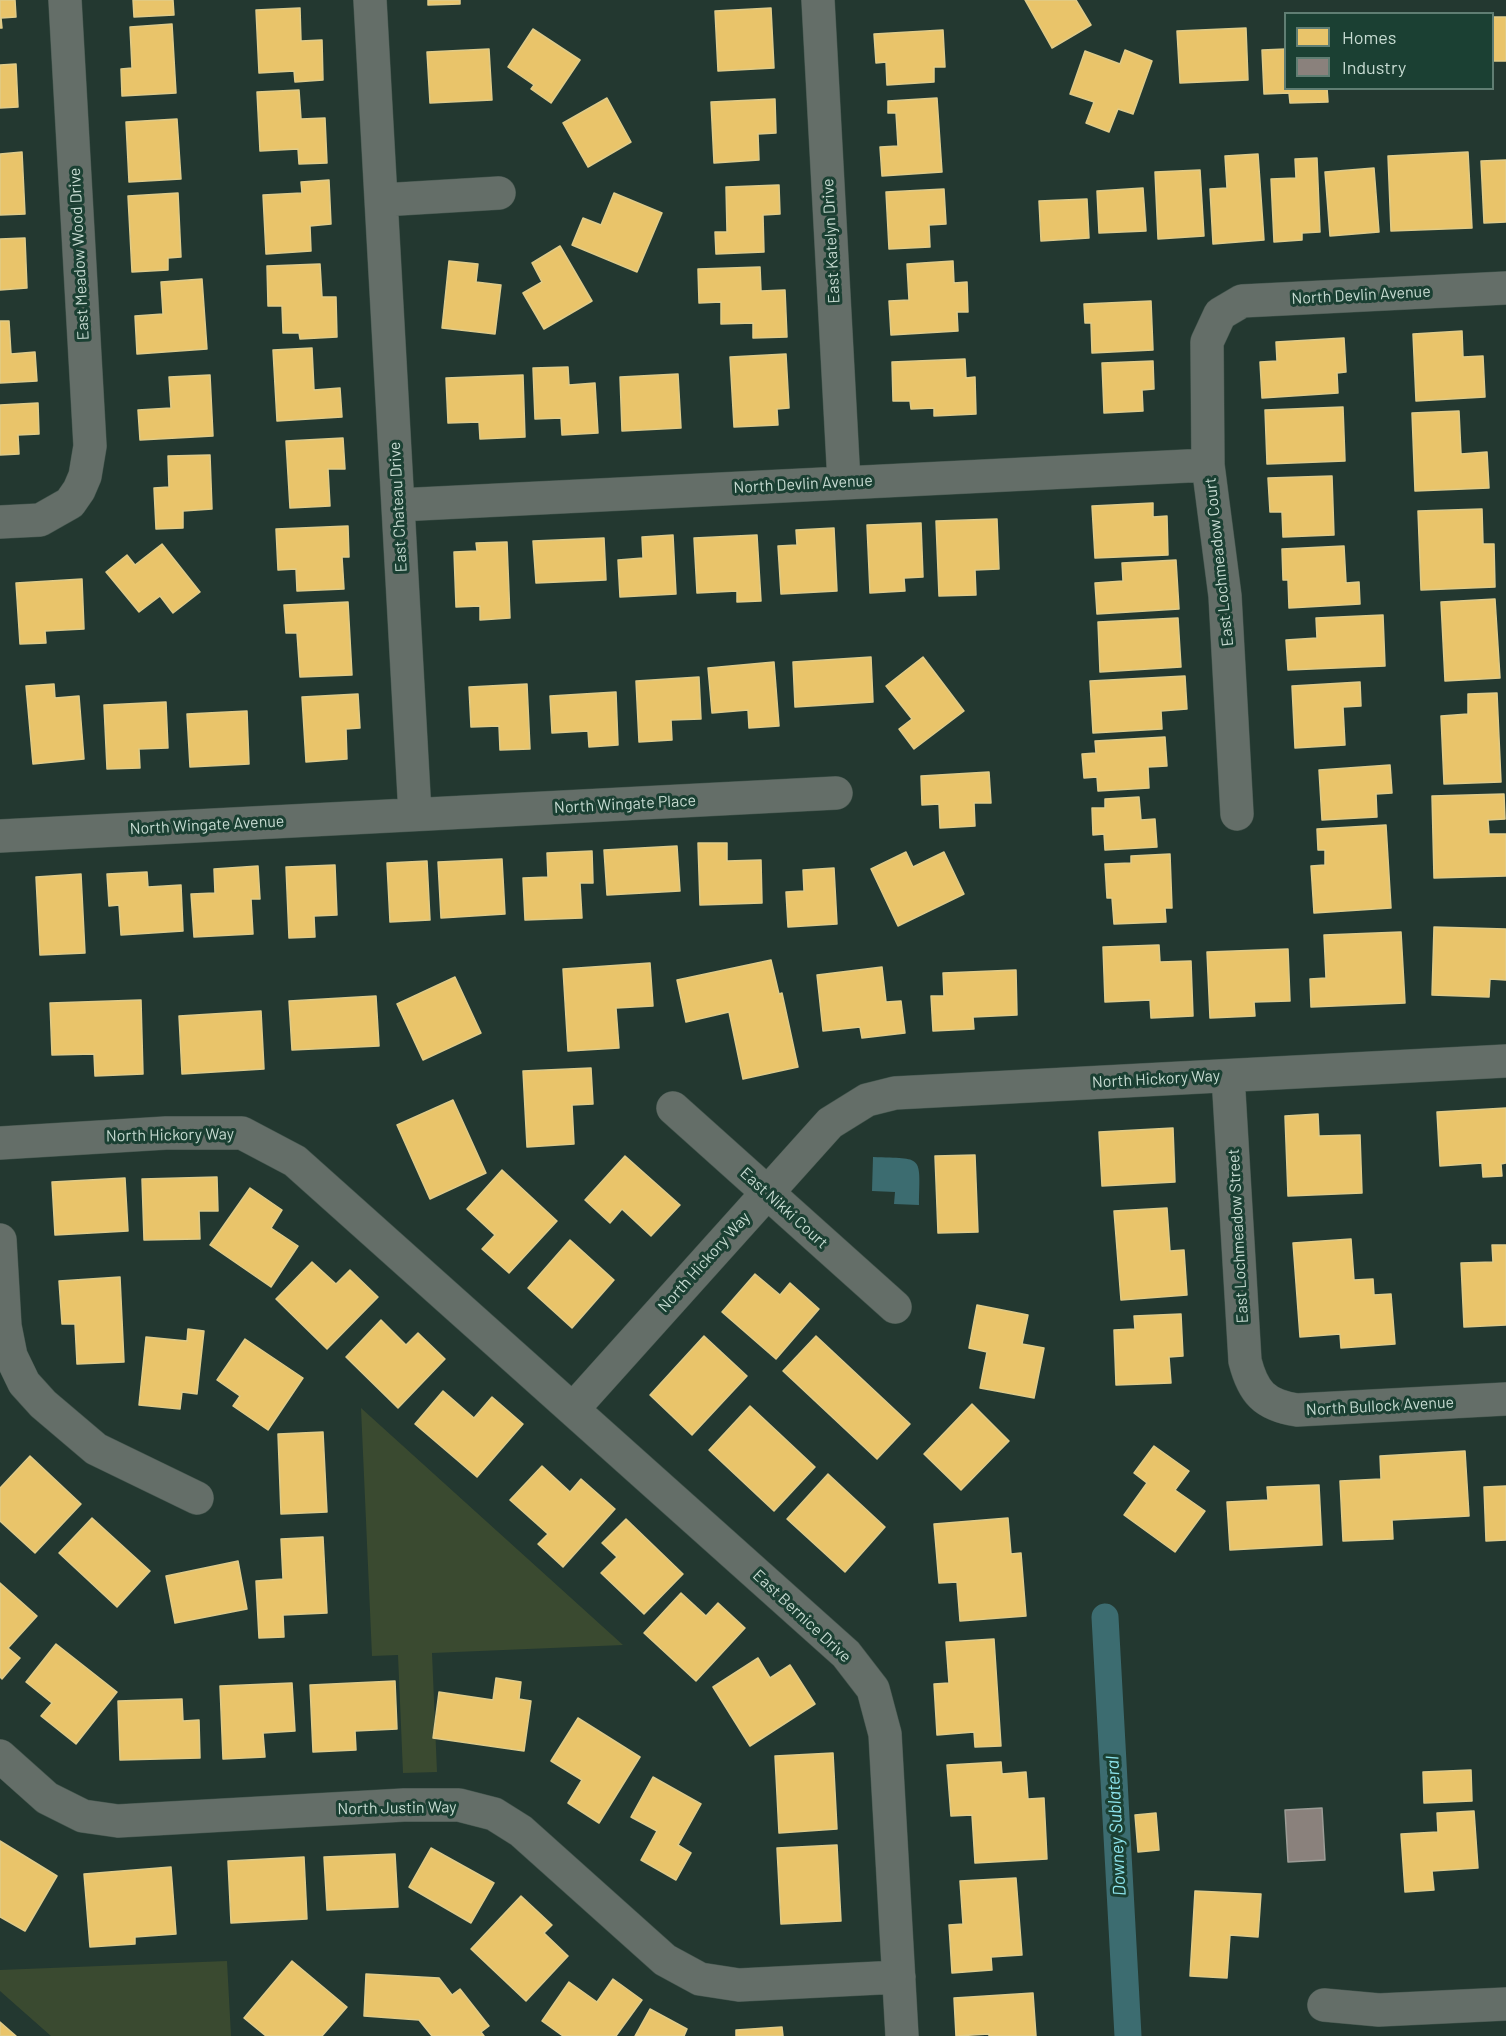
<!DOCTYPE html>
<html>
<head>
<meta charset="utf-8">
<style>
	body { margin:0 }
	#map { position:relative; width:1506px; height:2036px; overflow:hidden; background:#233830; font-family:Barlow,sans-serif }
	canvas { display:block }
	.legend { position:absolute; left:1284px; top:12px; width:210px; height:78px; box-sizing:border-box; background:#1b4033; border:2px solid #607e73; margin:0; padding:8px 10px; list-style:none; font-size:18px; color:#c7dbd2 }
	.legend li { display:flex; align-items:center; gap:12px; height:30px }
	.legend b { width:30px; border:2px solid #607e73 }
</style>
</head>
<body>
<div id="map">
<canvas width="1506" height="2036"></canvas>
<ul class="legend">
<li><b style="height:16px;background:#e9c46a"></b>Homes</li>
<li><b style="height:16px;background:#8a817c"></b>Industry</li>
</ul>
</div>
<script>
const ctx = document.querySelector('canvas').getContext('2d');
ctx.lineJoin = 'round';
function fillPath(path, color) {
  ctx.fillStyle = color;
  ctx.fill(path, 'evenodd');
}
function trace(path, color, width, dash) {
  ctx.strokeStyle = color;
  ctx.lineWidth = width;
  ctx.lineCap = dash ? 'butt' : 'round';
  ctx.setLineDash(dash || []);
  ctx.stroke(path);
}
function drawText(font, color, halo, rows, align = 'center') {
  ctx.font = font + ' Barlow,sans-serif';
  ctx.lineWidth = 6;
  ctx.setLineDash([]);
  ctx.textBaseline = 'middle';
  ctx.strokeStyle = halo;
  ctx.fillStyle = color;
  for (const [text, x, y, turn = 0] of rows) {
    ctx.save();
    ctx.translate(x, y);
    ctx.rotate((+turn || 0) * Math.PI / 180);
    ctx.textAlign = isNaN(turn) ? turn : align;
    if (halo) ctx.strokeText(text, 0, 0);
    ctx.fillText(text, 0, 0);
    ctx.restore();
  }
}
fillPath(new Path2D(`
	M361 1408 623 1645 432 1653 437 1772 403 1773 398 1655 372 1656Z
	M227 1961 231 2036H51L0 1991V1970Z`), '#3a4a30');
fillPath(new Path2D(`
	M873 1157C924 1159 920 1154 919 1205L894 1204 895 1192 872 1191Z`), '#3c6c70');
const homes = new Path2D(`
	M0 0H15L16 17 1 18 2 28H0Z
	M133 0H173L174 15 134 17Z
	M428 0H460V4L428 5Z
	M1025 0H1076L1091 25 1052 48Z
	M300 8 301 41 322 40 323 80 295 82 294 71 259 73 256 10Z
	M771 8 774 68 718 71 715 11Z
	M1492 17H1506V61H1492Z
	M172 24 176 93 122 96 121 69 132 68 130 27Z
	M1246 28 1248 80 1180 83 1177 31Z
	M533 29 580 60 551 103 531 89 534 85 508 67Z
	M943 30 945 67H934V82L887 85 886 62 876 63 874 34Z
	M489 49 492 100 430 103 427 52Z
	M1286 49V88H1327L1328 102 1290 103 1289 93 1264 94 1262 50Z
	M1125 50 1152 61 1133 114 1118 109 1109 132 1086 123 1094 102 1070 94 1085 51 1120 64Z
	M16 64 18 107 0 108V65Z
	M299 90 301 119 325 118 327 163 299 164 298 149 260 151 257 92Z
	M607 98 631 142 588 167 563 123Z
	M937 98 942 172 882 176 880 147 898 146 896 113H888V101Z
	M775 99 776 133 758 134 759 160 714 163 711 102Z
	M177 119 181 179 129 182 126 122Z
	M22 152 25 214 0 215V154Z
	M1468 152 1472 228 1391 231 1388 156Z
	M1258 154 1264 240 1213 244 1210 189 1227 188 1225 156Z
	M1317 158 1320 232 1302 233V240L1274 242 1271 179 1296 178 1295 159Z
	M1506 160V222L1484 223 1481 161Z
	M1374 168 1379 232 1330 236 1325 172Z
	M1200 170 1204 236 1158 239 1155 172Z
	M329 180 331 224 310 226 311 251 266 254 263 195 302 193 301 182Z
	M779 185 780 214 763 215 764 252 716 254 715 232H727L726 187Z
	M1143 188 1146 231 1099 233 1097 191Z
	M944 189 946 224 929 225 930 247 889 249 886 192Z
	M178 193 181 257 168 258V270L132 272 128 196Z
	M614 193 662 213 637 272 572 245 583 218 601 225Z
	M1087 199 1089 238 1041 241 1039 201Z
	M25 238 27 288 0 290V239Z
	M560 246 592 301 544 329 523 293 542 282 532 263Z
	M449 261 478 264 476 282 501 285 495 334 442 328Z
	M953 261 954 283 967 282 968 312H957L958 331 891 335 889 301 909 300 907 264Z
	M320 264 322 297H336L337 337 300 339 299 333H283L282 306H268L267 266Z
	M760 267 761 291 785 290 787 337 753 338V323L721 324V302L699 303 698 269Z
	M202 279 207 349 137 354 135 316 163 314 161 282Z
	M1151 301 1153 350 1092 353 1091 323H1085L1084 304Z
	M0 321H9L11 354 35 352 37 381 0 383Z
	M1462 331 1463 357 1483 356 1485 397 1416 401 1413 334Z
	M1344 338 1346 372 1337 373 1338 393 1262 398 1260 362 1277 361 1276 342Z
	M312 348 314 390 340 388 342 417 277 421 273 350Z
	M786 354 789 408 777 409 778 425 734 427 730 357Z
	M965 359 966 378 975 377 976 414 934 416V408L911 409 910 401H893L892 362Z
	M1153 361 1154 389 1142 390 1143 411 1104 413 1102 363Z
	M568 367 569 385 595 383 598 433 562 435 561 418 535 419 533 368Z
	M678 374 681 428 622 431 620 377Z
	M210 375 213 436 140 440 138 410 171 408 169 377Z
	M523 375 525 437 480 439 479 422 448 423 446 378Z
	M38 403 39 434 18 435 19 454 0 455V405Z
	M1343 407 1345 461 1267 464 1265 410Z
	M1459 411 1461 454 1487 452 1489 488 1415 491 1412 413Z
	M343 438 345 469H328L330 506 290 508 286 441Z
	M210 455 212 509 183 511V528L156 529 154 488 169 487 168 456Z
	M1332 476 1334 535 1283 537 1282 512H1270L1268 478Z
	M1153 503V517L1167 516 1168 555 1095 558 1092 506Z
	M1482 509 1483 544H1494L1495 587 1421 590 1418 511Z
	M997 519 999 569 975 570 976 595 939 596 936 521Z
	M921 523 923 577 904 578 905 591 870 593 867 525Z
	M348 526 349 557H342L344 589 297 591 296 569 278 570 276 529Z
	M834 528 837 591 781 594 778 546 797 545 796 530Z
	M673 535 676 594 620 597 618 560 643 558 642 537Z
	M757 535 761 601 737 602V591L697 593 694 538Z
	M604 538 606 580 536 583 533 541Z
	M507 542 510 618 480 620V606L456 607 454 552 477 551 476 543Z
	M162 544 200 592 173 613 160 596 139 612 106 572 127 555 135 565Z
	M1344 546 1346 583 1359 582 1360 604 1289 608 1288 580H1283L1282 549Z
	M1176 560 1179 609 1097 614 1095 583 1123 581 1122 563Z
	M82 579 84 629 45 631 46 643 20 644 16 583Z
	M1495 599 1500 678 1445 681 1441 602Z
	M348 602 352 675 300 677 297 633H286L284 605Z
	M1383 615 1385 666 1288 670 1286 640 1317 638 1316 618Z
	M1178 618 1181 667 1100 672 1098 622Z
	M871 657 873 702 795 707 793 662Z
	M923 657 964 711 914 749 899 729 912 719 886 686Z
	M774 662 779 726 749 728 748 710 712 713 708 668Z
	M1185 676 1187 709 1161 711 1162 729 1093 733 1090 681Z
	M699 677 701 719 671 720 672 740 639 742 636 681Z
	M1360 682 1361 706 1343 707 1345 745 1295 748 1292 686Z
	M54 684 55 698 79 696 84 759 33 764 26 686Z
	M527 684 530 749 500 750 499 726 471 727 469 687Z
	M616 692 618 745 589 747 588 731 552 733 550 696Z
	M1497 693 1501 782 1444 784 1441 716 1468 714V694Z
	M358 694 360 728 346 729 347 759 306 762 302 697Z
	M166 702 168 748 139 749 140 768 107 769 104 705Z
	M247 711 249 764 190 767 187 714Z
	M1165 737 1167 766 1148 767 1149 788 1098 791 1097 777 1084 778 1082 754 1096 753 1095 741Z
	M1390 765 1392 793 1376 794 1377 817 1322 820 1319 770Z
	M989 772 991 803H974L975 826 940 828 939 804 922 805 921 776Z
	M1504 794 1505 819 1488 820 1489 834H1506V876L1434 878 1432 796Z
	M1139 797 1141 820 1155 819 1157 847 1105 850 1104 834 1093 835 1092 808H1105V799Z
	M1386 825 1391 908 1314 913 1311 866 1325 865V850H1318L1317 829Z
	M698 843H727V861L761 860 762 903 700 905Z
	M677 846 680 891 607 895 604 850Z
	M592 851 593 883H580L582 918 525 920 523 878 548 877 547 853Z
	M906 852 913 867 944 852 964 894 898 926 871 869Z
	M1170 854 1172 908H1165L1166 922 1114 924 1112 898H1107L1105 864 1131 863V856Z
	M502 859 505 914 441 918 438 862Z
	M427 861 430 920 390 922 387 863Z
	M335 865 337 915 314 916 315 937 289 938 286 867Z
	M258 866 260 899H251L253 934 194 937 191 894 215 893 214 869Z
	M834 868 837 924 788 927 786 892 804 891 803 870Z
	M147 872 148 887 181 885 183 931 121 935 119 905 109 906 107 874Z
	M81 874 85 953 40 955 36 877Z
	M1434 927 1506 929V980L1490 979 1489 997 1432 995Z
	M1401 932 1405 1003 1311 1007 1310 979 1326 978 1324 935Z
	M1159 945 1160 962 1191 961 1193 1016 1151 1018 1150 1000 1105 1002 1103 947Z
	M1288 949 1290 1001 1254 1002 1255 1016 1210 1018 1207 952Z
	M771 960 779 994 782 993 798 1067 743 1079 729 1012 686 1022 677 980Z
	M650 963 653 1006 616 1008 619 1048 568 1051 563 969Z
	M882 967 886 1002 901 1001 905 1033 862 1038 860 1027 823 1031 817 975Z
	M1016 970 1017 1015 973 1017 974 1029 933 1031 931 996H944L943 973Z
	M455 977 481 1033 423 1060 397 1004Z
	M376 996 379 1046 292 1050 289 1001Z
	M141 1000 143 1074 95 1076 94 1054 52 1055 50 1003Z
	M261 1011 264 1069 182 1074 179 1016Z
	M591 1068 593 1104 572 1105 574 1144 527 1147 523 1071Z
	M453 1100 486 1173 430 1199 397 1125Z
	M1506 1108V1163L1501 1164 1502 1176 1483 1177 1482 1163 1440 1166 1437 1112Z
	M1318 1114 1319 1136 1360 1135 1362 1193 1288 1196 1285 1116Z
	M1173 1128 1175 1182 1102 1186 1099 1132Z
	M975 1155 978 1232 938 1233 935 1156Z
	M625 1156 680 1205 651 1236 622 1209 610 1223 585 1200Z
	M502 1170 557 1221 509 1273 482 1249 495 1235 467 1209Z
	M217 1177 218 1211H199L200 1239 144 1240 142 1179Z
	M125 1178 128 1231 55 1235 52 1182Z
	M250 1188 282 1210 271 1228 298 1246 271 1287 210 1245Z
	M1167 1208 1170 1251 1184 1250 1187 1295 1121 1300 1114 1211Z
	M1351 1239 1354 1280 1373 1279 1374 1295 1391 1294 1395 1344 1341 1348 1340 1334 1300 1337 1293 1243Z
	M570 1240 614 1280 572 1328 528 1288Z
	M1492 1245H1506V1325L1464 1327 1461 1263 1493 1262Z
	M312 1262 336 1284 350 1270 378 1297 327 1349 276 1299Z
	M755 1274 780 1295 790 1283 819 1309 776 1359 722 1312Z
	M120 1277 124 1362 77 1364 75 1324H62L59 1281Z
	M977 1305 1028 1315 1022 1344 1044 1348 1034 1398 980 1388 987 1352 969 1348Z
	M1181 1314 1183 1356 1169 1357 1171 1383 1116 1385 1114 1330 1135 1329 1134 1316Z
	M381 1320 406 1345 418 1333 445 1359 398 1408 346 1357Z
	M188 1329 204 1331 197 1394 182 1392 180 1409 139 1405 146 1337 187 1341Z
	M704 1336 747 1376 692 1435 650 1395Z
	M816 1336 910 1424 877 1459 783 1371Z
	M245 1339 303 1378 268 1430 233 1406 240 1396 217 1380Z
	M443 1391 474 1418 492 1397 523 1424 477 1477 415 1424Z
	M972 1404 1009 1441 961 1490 924 1454Z
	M750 1406 815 1467 774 1511 709 1450Z
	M323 1432 327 1512 281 1514 278 1434Z
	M1154 1446 1189 1471 1175 1490 1205 1511 1175 1552 1124 1515 1147 1483 1134 1473Z
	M1465 1451 1469 1516 1392 1520 1393 1539 1343 1541 1340 1481 1381 1479 1380 1456Z
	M30 1456 81 1504 35 1553 0 1521V1488Z
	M542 1466 570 1492 581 1479 615 1509 563 1567 538 1544 548 1534 510 1500Z
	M828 1474 885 1527 845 1572 787 1519Z
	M1319 1485 1322 1545 1230 1550 1227 1502 1268 1500 1267 1487Z
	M1506 1486V1540L1486 1541 1484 1487Z
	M92 1518 150 1571 117 1607 59 1553Z
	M1008 1518 1011 1554 1021 1553 1026 1616 960 1621 957 1582 939 1583 934 1524Z
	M626 1519 683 1574 644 1614 601 1573 617 1557 602 1543Z
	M323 1537 327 1613 283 1615 284 1637 259 1638 256 1581 283 1579 281 1539Z
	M238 1561 247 1609 175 1623 166 1576Z
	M0 1583 37 1616 8 1648 20 1658 2 1679 0 1677Z
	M681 1593 706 1616 718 1603 745 1628 696 1681 644 1633Z
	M994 1639 1001 1746 975 1747 974 1732 937 1735 934 1684 949 1683 946 1642Z
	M56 1644 117 1692 76 1744 41 1716 52 1703 26 1682Z
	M758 1658 770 1678 790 1665 815 1704 750 1746 713 1687Z
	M496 1678 521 1682 519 1699 531 1701 524 1751 433 1738 439 1692 493 1700Z
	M395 1681 397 1729 355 1731 356 1750 313 1752 310 1685Z
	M292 1683 295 1731 263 1733 265 1757 223 1759 220 1686Z
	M182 1699 183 1721 199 1720 200 1758 120 1760 118 1701Z
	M578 1718 640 1757 599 1823 568 1803 582 1780 551 1761Z
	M833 1753 837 1829 779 1833 775 1756Z
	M1001 1762 1002 1774 1026 1772 1028 1799 1044 1798 1047 1859 975 1863 972 1815 951 1816 947 1765Z
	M1471 1770 1472 1801 1424 1803 1423 1772Z
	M653 1777 701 1804 678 1845 691 1853 676 1880 641 1860 657 1831 631 1817Z
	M1474 1811 1478 1868 1432 1871 1434 1890 1405 1892 1401 1834 1438 1832 1437 1813Z
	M1156 1813 1159 1850 1138 1852 1135 1815Z
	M0 1841 57 1876 25 1931 0 1917Z
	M837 1845 841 1921 781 1924 777 1848Z
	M431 1848 494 1883 471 1923 409 1887Z
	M395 1854 398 1907 327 1910 324 1857Z
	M304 1857 307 1919 231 1923 228 1861Z
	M171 1867 176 1934 135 1937V1944L90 1947 84 1874Z
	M1016 1878 1022 1955 991 1957 992 1970 952 1973 949 1925 963 1924 960 1881Z
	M1195 1891 1261 1894 1258 1937 1230 1935 1227 1978 1190 1976Z
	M521 1896 552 1925 544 1933 568 1956 526 2001 471 1949Z
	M292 1961 347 2007 322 2036H266L244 2018Z
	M366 1974 439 1978 452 1995 460 1989 489 2026 481 2032 484 2036H432L419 2020 364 2016Z
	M613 1979 642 2000 616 2036H563L542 2021 569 1982 597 2002Z
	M1033 1993 1036 2036H989V2034L956 2036 954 1998Z
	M650 2009 687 2029 684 2036H635Z
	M0 2022 16 2036H0Z
	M782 2027 783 2036H736V2030Z`);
fillPath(homes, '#e9c46a');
trace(homes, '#dfcb89', 1.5);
const industry = new Path2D(`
	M1322 1808 1325 1860 1288 1862 1285 1810Z`);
fillPath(industry, '#8a817c');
trace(industry, '#9c9c96', 1.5);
trace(new Path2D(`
	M1105 1617 1128 2036`), '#3c6c70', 27);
const minor = new Path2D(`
	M370 0 415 814
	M818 0 844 482
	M382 200 499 193
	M398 505 1208 465
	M0 522 40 520 70 503 79 490 85 476 90 446 65 0
	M1237 814 1225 596 1208 465 1207 342 1220 314 1242 301 1506 288
	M0 836 836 793
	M1228 1076 1245 1361C1253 1392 1264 1405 1297 1410L1506 1399
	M673 1108 895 1307
	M0 1143 166 1133H242L295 1161 846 1654 873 1689 885 1734 902 2036
	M0 1240 5 1326 11 1356 24 1383 43 1404 96 1449 197 1498
	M573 1409 830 1123 867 1100 895 1093 1506 1061
	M0 1756 47 1798 83 1816 118 1821 404 1805H459L494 1814 521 1831 665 1960 700 1979 739 1985 899 1977
	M1324 2005 1379 2010 1506 2004`);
trace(minor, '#42544c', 34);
trace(minor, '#646e68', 33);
drawText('16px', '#c7dbd2', '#1b4033', [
	["East Katelyn Drive",831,241,-93],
	["East Meadow Wood Drive",79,254,-93],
	["North Devlin Avenue",1361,295,-3],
	["North Devlin Avenue",803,484,-3],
	["East Chateau Drive",398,507,-93],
	["East Lochmeadow Court",1219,562,-96],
	["North Wingate Place",625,804,-3],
	["North Wingate Avenue",207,825,-3],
	["North Hickory Way",1156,1079,-3],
	["North Hickory Way",170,1135,-1],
	["East Nikki Court",784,1208,42],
	["East Lochmeadow Street",1238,1236,-93],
	["North Hickory Way",704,1262,-48],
	["North Bullock Avenue",1380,1406,-3],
	["East Bernice Drive",802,1616,43],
	["North Justin Way",397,1808,-1]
]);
drawText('italic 18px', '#8de4ed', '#1b4033', [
	["Downey Sublateral",1116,1826,-93]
]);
</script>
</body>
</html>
